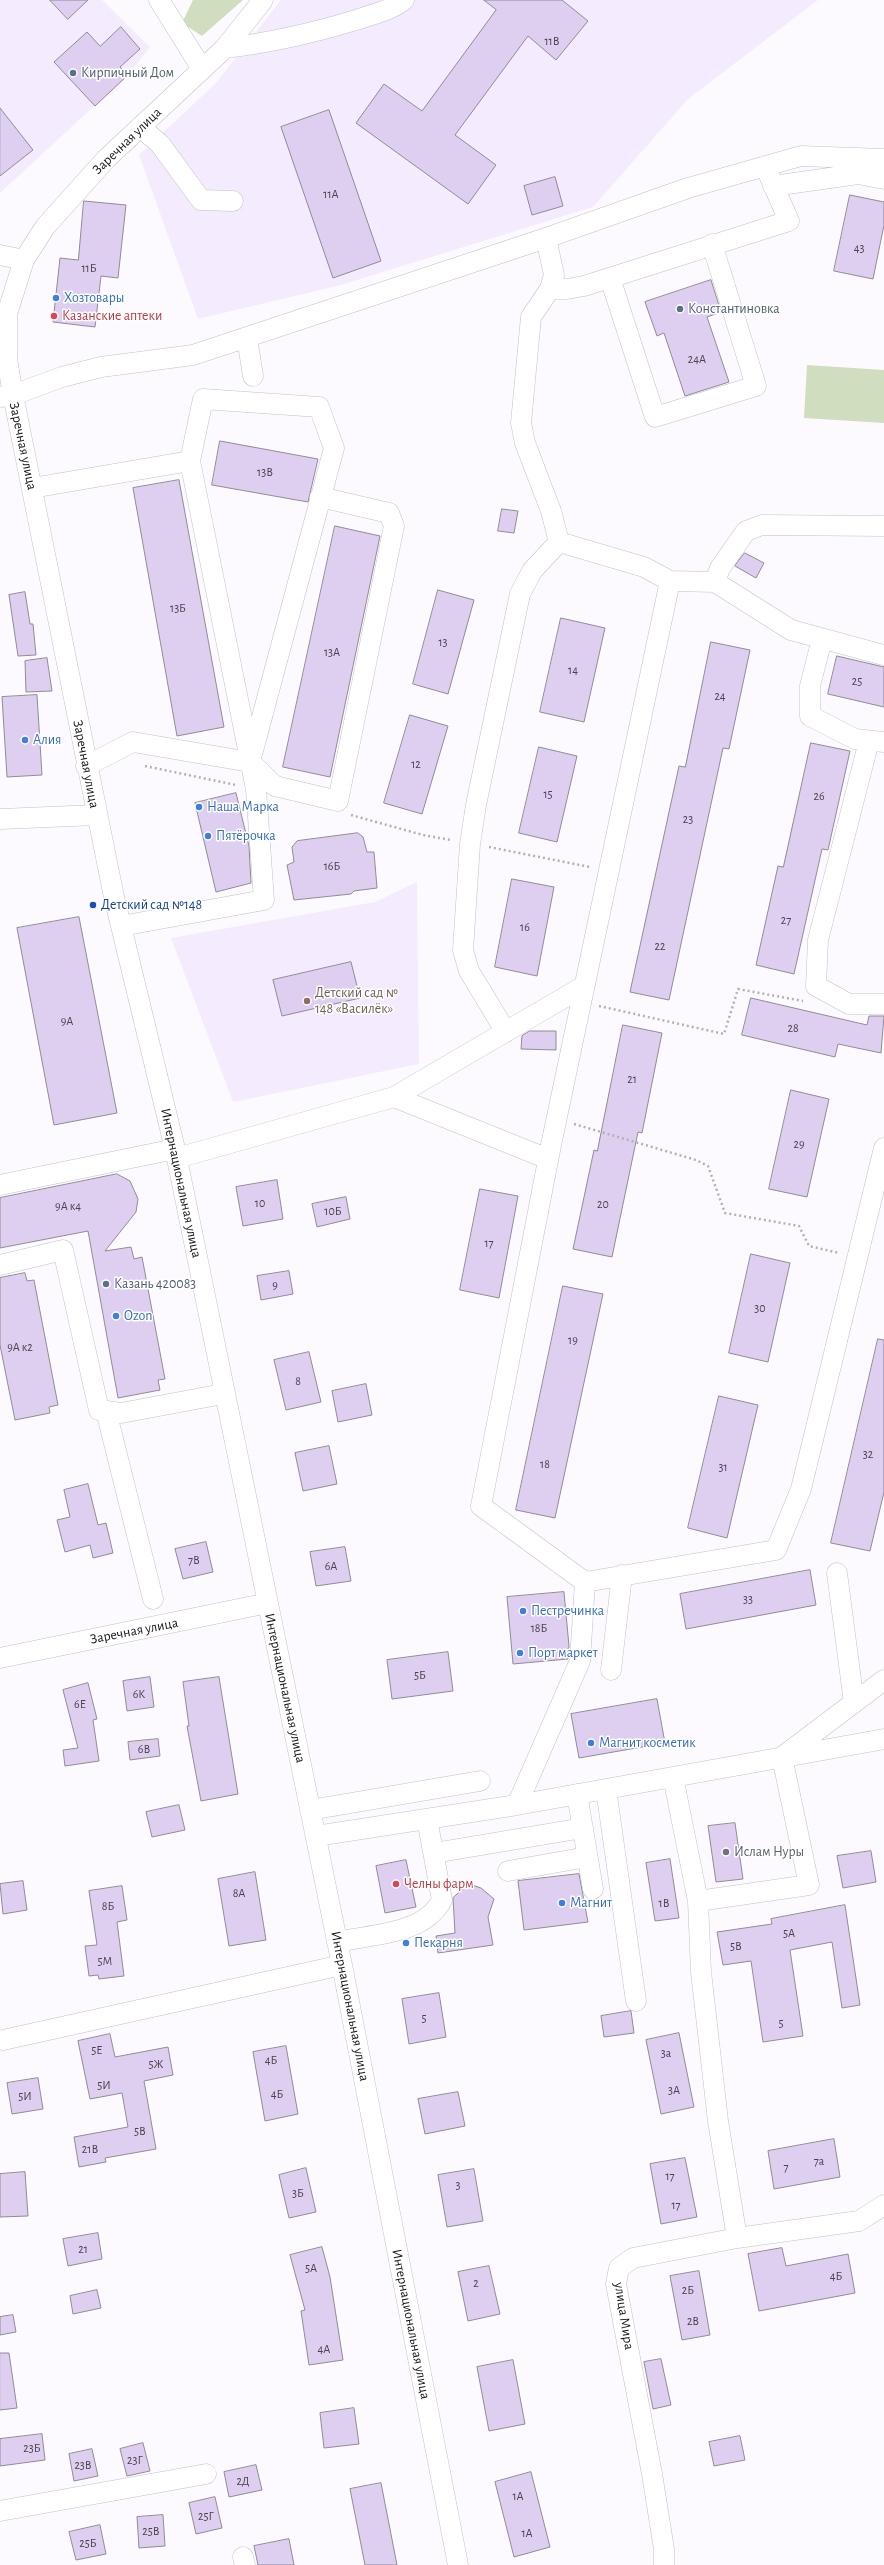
<!DOCTYPE html>
<html>
<head>
<meta charset="utf-8">
<style>
	body { margin:0 }
	canvas { display:block; background:#fcfafe }
</style>
</head>
<body>
<canvas width="884" height="2565"></canvas>
<script>
const ctx = document.querySelector('canvas').getContext('2d');
ctx.lineJoin = 'round';
function fillPath(path, color) {
  ctx.fillStyle = color;
  ctx.fill(path, 'evenodd');
}
function trace(path, color, width, dash) {
  ctx.strokeStyle = color;
  ctx.lineWidth = width;
  ctx.lineCap = dash ? 'butt' : 'round';
  ctx.setLineDash(dash || []);
  ctx.stroke(path);
}
function drawText(font, color, halo, rows, align = 'center') {
  ctx.font = font + ' "Alegreya Sans",sans-serif';
  ctx.lineWidth = 3;
  ctx.setLineDash([]);
  ctx.textBaseline = 'middle';
  ctx.strokeStyle = halo;
  ctx.fillStyle = color;
  for (const [text, x, y, turn = 0] of rows) {
    ctx.save();
    ctx.translate(x, y);
    ctx.rotate((+turn || 0) * Math.PI / 180);
    ctx.textAlign = isNaN(turn) ? turn : align;
    if (halo) ctx.strokeText(text, 0, 0);
    ctx.fillText(text, 0, 0);
    ctx.restore();
  }
}
fillPath(new Path2D(`
	M0 0H102L150 47 128 75 0 193Z
	M281 0H818L688 99 593 207 341 285 198 319 139 155 215 84Z
	M417 882 419 1064 233 1102 171 938 375 902Z`), '#f4ecfe');
fillPath(new Path2D(`
	M193 0H243L202 36 182 23Z
	M807 365 884 370V423L804 418Z`), '#d0ddbf');
const building = new Path2D(`
	M50 0H88L68 19Z
	M484 0H562L588 21 556 60 528 36 455 135 496 165 468 204 356 123 384 84 422 111 496 10Z
	M121 27 140 49 120 67 128 75 95 106 54 62 87 32 100 46Z
	M0 108 33 150 0 176Z
	M329 110 381 261 333 278 281 127Z
	M555 177 563 206 532 215 524 186Z
	M850 195 884 202V225L873 279 834 271Z
	M84 201 126 205 118 278 101 276 95 327 53 322 60 258 78 260Z
	M711 280 721 312 707 317 729 382 685 396 664 333 657 336 645 302Z
	M220 441 318 459 308 502 212 485Z
	M179 480 224 727 177 736 133 488Z
	M502 509 518 511 514 533 498 531Z
	M335 526 380 536 330 777 283 767Z
	M745 553 764 563 756 578 735 566Z
	M438 590 474 600 448 694 413 684Z
	M25 592 30 624H33L36 655 18 656 9 595Z
	M561 618 605 628 584 722 540 712Z
	M711 642 750 650 729 749 723 748 669 1000 630 992 679 766 685 767Z
	M837 656 884 667V707L828 694Z
	M47 658 52 691 26 692 25 661Z
	M37 695 42 775 7 777 2 697Z
	M410 715 448 726 422 814 384 803Z
	M811 743 850 751 828 850 822 849 794 974 756 965 778 866 783 867Z
	M539 747 577 756 557 842 519 833Z
	M236 793 249 846 251 883 216 892 195 803Z
	M358 833 363 837 367 852H374L377 888 354 891 351 894 294 900 287 865 294 862 292 847 297 841Z
	M512 879 554 887 537 976 495 967Z
	M79 917 117 1113 54 1125 17 928Z
	M351 962 360 998 282 1016 273 980Z
	M751 998 867 1025 869 1016H884L881 1053 838 1044 835 1057 742 1035Z
	M623 1025 662 1033 642 1133 638 1132 612 1257 573 1249 594 1150 597 1151Z
	M530 1031H556V1050L521 1049 522 1036Z
	M791 1090 829 1099 807 1197 769 1189Z
	M117 1174 130 1181 138 1199 136 1212 105 1251 131 1247 134 1259 142 1257 165 1379 158 1380 160 1390 118 1398 88 1231 0 1248V1198Z
	M277 1180 283 1219 243 1226 236 1187Z
	M480 1189 518 1196 499 1298 460 1290Z
	M346 1197 350 1219 317 1227 312 1204Z
	M751 1254 790 1263 768 1362 729 1353Z
	M289 1271 293 1294 261 1300 257 1276Z
	M25 1273 27 1281 34 1280 58 1405 49 1407 50 1413 15 1420 0 1345V1278Z
	M563 1286 603 1294 555 1518 516 1510Z
	M878 1339 884 1340V1492L870 1551 831 1543Z
	M309 1352 321 1402 286 1410 274 1360Z
	M366 1384 372 1415 338 1422 332 1391Z
	M719 1396 758 1405 727 1538 688 1528Z
	M329 1446 337 1484 303 1491 295 1453Z
	M88 1484 98 1525 106 1523 113 1553 93 1558 90 1545 65 1552 57 1520 70 1517 64 1490Z
	M206 1542 213 1572 183 1579 175 1549Z
	M345 1547 351 1581 316 1586 310 1552Z
	M810 1570 816 1605 686 1629 680 1594Z
	M564 1592 569 1646 568 1659 513 1664 507 1597Z
	M448 1652 453 1691 392 1699 387 1660Z
	M150 1677 154 1707 127 1711 123 1681Z
	M219 1677 238 1794 201 1801 187 1726H189L183 1682Z
	M88 1683 97 1719 93 1720 99 1761 65 1766 63 1750 78 1748 63 1690Z
	M657 1699 665 1743 579 1758 571 1714Z
	M158 1739 160 1756 130 1760 128 1742Z
	M179 1805 185 1830 152 1837 146 1812Z
	M735 1823 743 1879 716 1882 708 1826Z
	M871 1851 876 1882 843 1888 837 1856Z
	M670 1859 679 1918 655 1921 646 1863Z
	M406 1860 416 1907 385 1913 376 1866Z
	M255 1872 266 1940 229 1946 218 1879Z
	M579 1874 588 1922 524 1930 518 1881Z
	M23 1881 27 1910 3 1914 0 1884Z
	M469 1884 481 1888 494 1899 488 1917 493 1945 438 1953 436 1936 455 1933 453 1898Z
	M122 1886 127 1920 117 1922 124 1976 99 1979 98 1975 89 1976 85 1946 97 1945 89 1891Z
	M845 1905 860 2005 842 2008 832 1942 790 1950 803 2036 763 2042 751 1961 723 1965 717 1932 772 1924 771 1919Z
	M439 1993 446 2037 409 2044 402 1999Z
	M631 2011 634 2033 604 2037 601 2016Z
	M679 2033 694 2107 661 2114 646 2040Z
	M110 2034 115 2057 168 2047 173 2075 144 2081 156 2149 105 2158 106 2162 79 2167 74 2137 128 2127 122 2093 90 2099 78 2041Z
	M286 2046 298 2114 265 2121 253 2052Z
	M38 2078 43 2109 12 2114 7 2083Z
	M458 2092 465 2126 425 2134 418 2099Z
	M834 2139 840 2177 774 2189 768 2151Z
	M685 2158 697 2217 661 2224 650 2164Z
	M306 2168 316 2212 289 2218 279 2175Z
	M474 2169 483 2221 447 2227 438 2175Z
	M25 2172 28 2216 0 2217V2174Z
	M98 2233 102 2259 68 2266 63 2239Z
	M322 2247 330 2277 343 2360 309 2365 301 2311 305 2310 290 2255Z
	M782 2248 786 2266 848 2254 855 2293 759 2311 748 2254Z
	M489 2266 500 2314 468 2321 458 2272Z
	M699 2271 710 2335 682 2340 670 2276Z
	M97 2290 101 2308 73 2314 70 2296Z
	M13 2315 16 2332 0 2335V2317Z
	M0 2353H9L17 2408 0 2410Z
	M661 2359 671 2405 653 2409 644 2362Z
	M513 2360 525 2424 489 2431 477 2367Z
	M354 2408 359 2444 324 2448 320 2413Z
	M42 2434 45 2460 0 2466V2439Z
	M740 2436 745 2460 714 2466 709 2442Z
	M143 2443 150 2471 127 2476 120 2449Z
	M92 2449 98 2476 74 2481 69 2454Z
	M256 2465 262 2490 229 2497 224 2472Z
	M531 2472 550 2547 514 2557 495 2482Z
	M381 2483 397 2565H365L350 2489Z
	M215 2497 222 2528 196 2534 189 2503Z
	M163 2515 165 2546 139 2548 137 2517Z
	M100 2525 106 2554 76 2560 69 2532Z
	M289 2539 294 2565H258L254 2546Z`);
fillPath(building, '#decef0');
trace(building, '#908c96', 1);
const minor = new Path2D(`
	M159 0 202 69
	M263 0 225 48 106 159 45 227 24 260 7 314V359L13 395 114 897 175 1149 342 1965 458 2565
	M225 48C270 43 313 33 356 20 373 14 390 11 404 0
	M140 127 160 144 201 200 233 201
	M773 186 858 174 884 179
	M546 238 554 275 550 289 531 317 521 423 525 443 551 511 559 542
	M0 255 24 260
	M610 278 655 417 756 386 712 244
	M550 289H567L584 286 789 221 765 166
	M247 338 253 376
	M0 397 13 395 62 377 101 367 193 355 546 238 688 188 801 156 884 159
	M190 461 203 399 319 407 334 448 251 758
	M32 488 190 461 256 789 264 900 121 926
	M559 542 644 567 670 581 715 582 791 630 884 655
	M670 581 551 1145 481 1506 585 1582 776 1550 801 1489 884 1148
	M715 582 720 568 746 531 762 525 884 526
	M822 639 810 686V716L855 739 884 742
	M869 741 818 940 816 986 849 1004H884
	M86 766 133 742 250 762 275 786 338 801 394 526 389 513 320 497
	M0 819 97 815
	M506 1032 469 971 463 950 470 844 476 805 520 594 532 571 559 542
	M394 1097 584 986
	M177 1158 394 1097 548 1159
	M0 1185 175 1149
	M0 1265 63 1250 99 1410 121 1413 223 1394
	M106 1411 153 1599
	M837 1573 854 1703
	M0 1658 268 1603
	M611 1670 622 1575
	M673 1777 698 1901 701 1972 718 2121 737 2238
	M606 1789 636 2001
	M577 1794 593 1889
	M517 1805 580 1661 585 1582
	M310 1810 480 1781
	M316 1836 517 1805 884 1739
	M434 1853 583 1828
	M508 1871 587 1857
	M698 1901 809 1885 782 1757 884 1680
	M337 1942C372 1934 424 1935 442 1900L427 1819
	M3 2040 342 1965
	M0 2511 206 2474
	M243 2557 245 2565
	M664 2565V2549L652 2474 616 2284 619 2268 633 2258 737 2238 859 2221 884 2205`);
trace(minor, '#c4bfca', 21);
trace(new Path2D(`
	M145 766 236 785
	M351 815 423 835 451 840
	M489 847 590 867
	M599 1006 724 1034 738 989 803 1001
	M574 1124 696 1160 708 1166 725 1213 799 1226 809 1246 839 1253`), '#b3b1b5', 2.5, [2, 3]);
trace(minor, '#fff', 20);
for (const [x, y, r, color] of [
	[73,73,4,"#5c6f8a"],
	[56,298,4,"#3f7fe0"],
	[680,309,4,"#5c6f8a"],
	[54,316,4,"#e0444e"],
	[25,740,4,"#3f7fe0"],
	[199,807,4,"#3f7fe0"],
	[208,836,4,"#3f7fe0"],
	[93,905,4,"#1a4fb4"],
	[307,1001,4,"#8d6e63"],
	[106,1284,4,"#5c6f8a"],
	[116,1316,4,"#3f7fe0"],
	[523,1611,4,"#3f7fe0"],
	[520,1653,4,"#3f7fe0"],
	[591,1743,4,"#3f7fe0"],
	[726,1852,4,"#6b7280"],
	[396,1884,4,"#e0444e"],
	[562,1903,4,"#3f7fe0"],
	[406,1943,4,"#3f7fe0"]
]) {
  const dot = new Path2D();
  dot.arc(x, y, r, 0, 2 * Math.PI);
  ctx.fillStyle = color;
  ctx.fill(dot);
  trace(dot, '#fff', 1.5);
}
drawText('12px', '#49434f', null, [
	["11В",552,41],
	["11А",331,194],
	["43",859,248],
	["11Б",89,268],
	["24А",697,359],
	["13В",265,472],
	["13Б",178,608],
	["13",443,642],
	["13А",332,652],
	["14",573,670],
	["25",857,681],
	["24",720,696],
	["12",416,764],
	["15",548,794],
	["26",819,796],
	["23",688,819],
	["16Б",332,866],
	["27",786,920],
	["16",525,927],
	["22",660,946],
	["9А",67,1021],
	["28",793,1028],
	["21",632,1079],
	["29",799,1144],
	["10",260,1203],
	["20",603,1204],
	["9А к4",68,1206],
	["10Б",333,1211],
	["17",489,1243],
	["9",275,1285],
	["30",760,1308],
	["19",573,1340],
	["9А к2",20,1347],
	["8",298,1381],
	["32",868,1454],
	["18",545,1464],
	["31",723,1467],
	["7В",194,1560],
	["6А",331,1566],
	["33",748,1599],
	["18Б",539,1628],
	["5Б",420,1675],
	["6К",139,1694],
	["6Е",80,1704],
	["6В",144,1749],
	["8А",239,1893],
	["1В",664,1903],
	["8Б",108,1906],
	["5А",789,1933],
	["5В",736,1946],
	["5М",105,1961],
	["5",424,2018],
	["5",781,2023],
	["5Е",97,2050],
	["3а",666,2053],
	["4Б",271,2060],
	["5Ж",156,2064],
	["5И",104,2085],
	["3А",674,2090],
	["4Б",277,2094],
	["5И",25,2096],
	["5В",140,2131],
	["21В",90,2149],
	["7а",819,2161],
	["7",786,2167],
	["17",670,2176],
	["3",458,2185],
	["3Б",298,2193],
	["17",676,2205],
	["21",83,2249],
	["5А",311,2268],
	["4Б",836,2276],
	["2",476,2283],
	["2Б",688,2290],
	["2В",693,2321],
	["4А",324,2349],
	["23Б",32,2448],
	["23Г",135,2460],
	["23В",83,2465],
	["2Д",243,2481],
	["1А",518,2496],
	["25Г",206,2516],
	["25В",151,2531],
	["1А",527,2533],
	["25Б",88,2543]
]);
drawText('14px', '#4e5e75', '#fff', [
	["Кирпичный Дом",81,73],
	["Константиновка",688,309],
	["Казань 420083",114,1284]
], 'left');
drawText('14px', '#171519', '#fff', [
	["Заречная улица",127,141,-44],
	["Заречная улица",23,446,78],
	["Заречная улица",86,764,79],
	["Интернациональная улица",181,1183,78],
	["Заречная улица",134,1631,-11],
	["Интернациональная улица",285,1688,78],
	["Интернациональная улица",350,2006,79],
	["улица Мира",624,2316,81],
	["Интернациональная улица",411,2324,79]
]);
drawText('14px', '#366cbe', '#fff', [
	["Хозтовары",64,298],
	["Алия",33,740],
	["Наша Марка",207,807],
	["Пятёрочка",216,836],
	["Ozon",124,1316],
	["Пестречинка",531,1611],
	["Порт маркет",528,1653],
	["Магнит косметик",599,1743],
	["Магнит",570,1903],
	["Пекарня",414,1943]
], 'left');
drawText('14px', '#be3a42', '#fff', [
	["Казанские аптеки",62,316],
	["Челны фарм",404,1884]
], 'left');
drawText('14px', '#164399', '#fff', [
	["Детский сад №148",101,905]
], 'left');
drawText('14px', '#785e54', '#fff', [
	["Детский сад №",315,993],
	["148 «Василёк»",315,1009]
], 'left');
drawText('14px', '#5b616d', '#fff', [
	["Ислам Нуры",734,1852]
], 'left');
</script>
</body>
</html>
